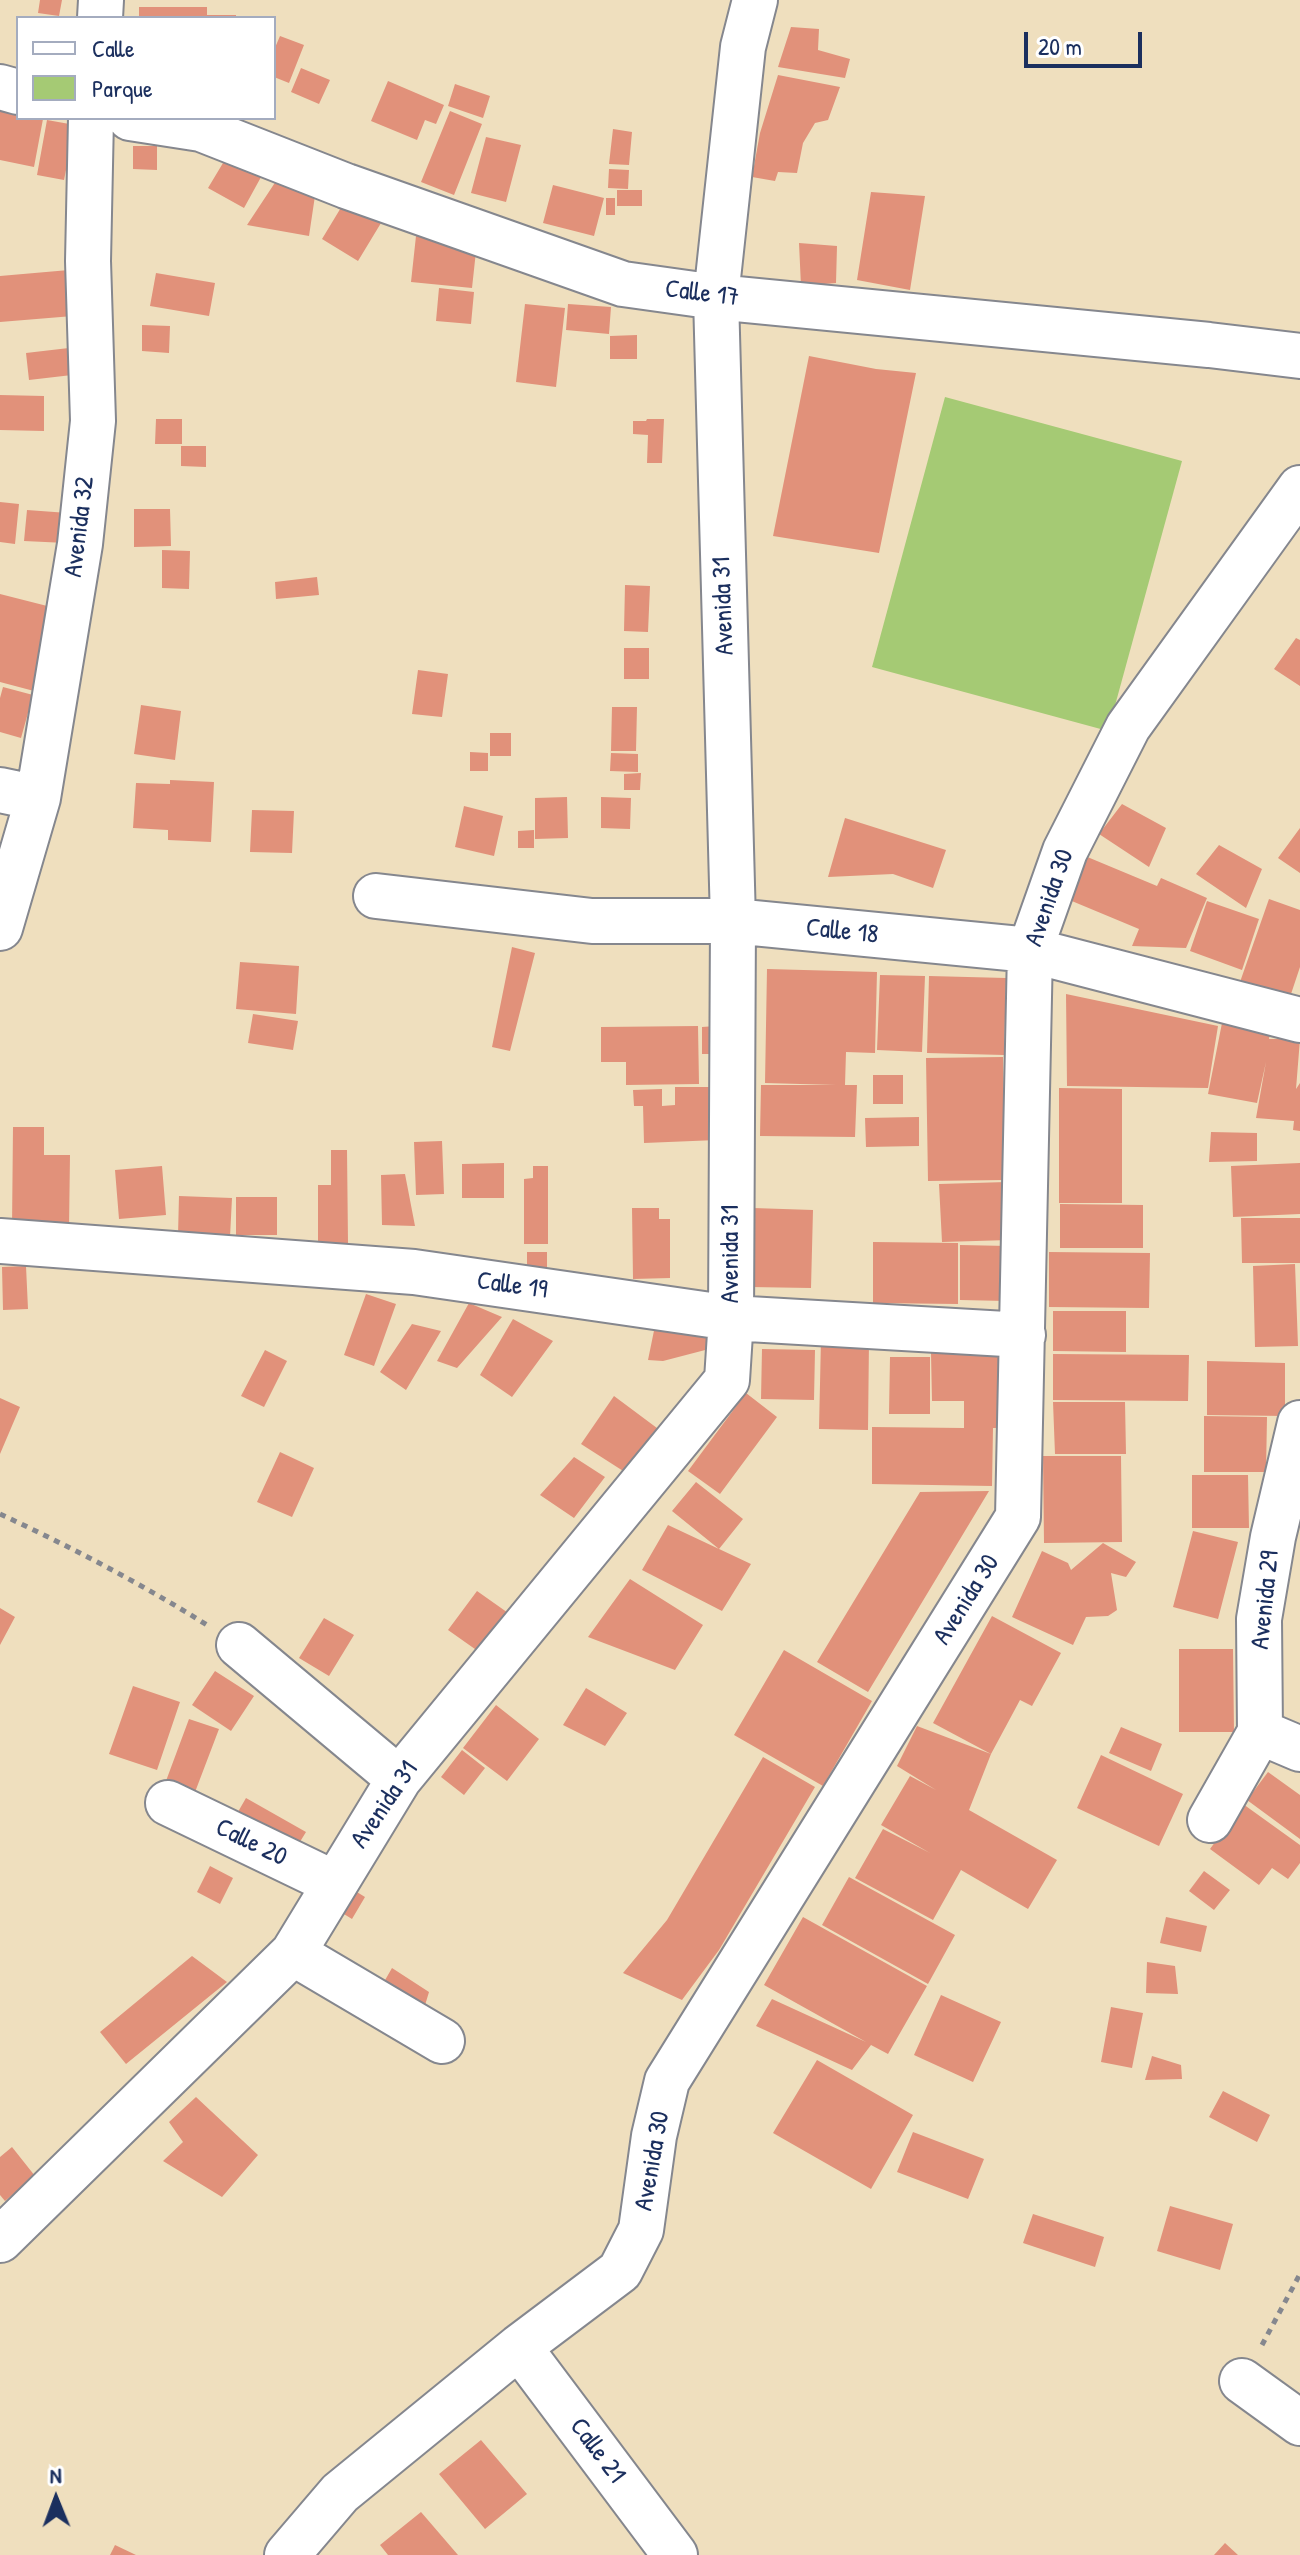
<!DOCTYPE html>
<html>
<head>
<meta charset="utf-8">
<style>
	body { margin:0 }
	#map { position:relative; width:1300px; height:2555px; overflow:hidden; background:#efdfbe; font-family:"Patrick Hand",sans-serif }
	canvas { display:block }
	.legend { position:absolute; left:16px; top:16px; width:260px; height:104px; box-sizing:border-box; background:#fff; border:2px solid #a4acbf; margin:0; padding:10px 14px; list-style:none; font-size:24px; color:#1b2f5e }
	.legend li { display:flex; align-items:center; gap:16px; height:40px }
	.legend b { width:40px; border:2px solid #a4acbf }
	.north { position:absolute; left:16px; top:2459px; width:80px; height:80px; -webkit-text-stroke:6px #fff; paint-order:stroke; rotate:359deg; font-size:22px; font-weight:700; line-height:32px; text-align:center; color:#1b2f5e }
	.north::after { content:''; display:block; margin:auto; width:28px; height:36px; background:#1b2f5e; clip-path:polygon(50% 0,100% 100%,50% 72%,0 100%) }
	.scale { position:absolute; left:1024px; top:32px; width:118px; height:36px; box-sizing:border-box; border:4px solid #1b2f5e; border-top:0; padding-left:10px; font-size:24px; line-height:28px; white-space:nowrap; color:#1b2f5e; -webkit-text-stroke:6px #fff; paint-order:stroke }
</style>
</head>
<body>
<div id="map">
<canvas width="1300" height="2555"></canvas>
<ul class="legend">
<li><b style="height:10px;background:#fff"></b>Calle</li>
<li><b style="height:22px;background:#a5ca74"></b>Parque</li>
</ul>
<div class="north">N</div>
<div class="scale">20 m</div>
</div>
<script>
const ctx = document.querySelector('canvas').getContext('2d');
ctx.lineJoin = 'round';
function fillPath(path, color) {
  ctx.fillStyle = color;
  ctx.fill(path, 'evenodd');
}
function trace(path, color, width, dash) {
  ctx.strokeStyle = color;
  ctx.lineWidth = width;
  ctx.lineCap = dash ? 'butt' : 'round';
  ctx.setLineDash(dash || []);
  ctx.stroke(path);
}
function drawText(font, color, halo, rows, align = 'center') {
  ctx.font = font + ' "Patrick Hand",sans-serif';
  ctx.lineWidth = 6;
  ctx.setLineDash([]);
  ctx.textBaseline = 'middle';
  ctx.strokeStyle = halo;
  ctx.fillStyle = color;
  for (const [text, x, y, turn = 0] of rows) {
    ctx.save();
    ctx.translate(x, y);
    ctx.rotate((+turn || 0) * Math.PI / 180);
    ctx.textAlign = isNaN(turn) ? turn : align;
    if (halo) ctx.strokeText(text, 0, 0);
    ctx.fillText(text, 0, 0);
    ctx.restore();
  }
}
fillPath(new Path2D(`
	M945 397 1182 461 1108 731 872 667Z`), '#a5ca74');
fillPath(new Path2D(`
	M40 0H62L59 16 38 13Z
	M139 7H207V15H236V18H139Z
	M791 27 819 29 818 50 850 59 845 78 778 67Z
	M280 36 304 45 289 83 274 77V50Z
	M301 68 330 80 319 104 291 92Z
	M778 75 840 87 828 120 815 123 803 143 797 173 778 172 775 181 752 177 760 133Z
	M388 81 444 105 436 124 425 120 417 140 371 121Z
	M455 84 490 96 483 118 448 106Z
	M0 110 18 114V118L43 119 34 167 0 160Z
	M450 111 482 124 454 195 421 182Z
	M47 120 75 125 64 180 37 175Z
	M613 129 632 132 629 165 609 164Z
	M486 137 521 145 506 202 471 193Z
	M133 146H157V170L133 169Z
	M232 148 266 168 244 208 208 188Z
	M284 169 316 189 309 236 247 225Z
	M609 169 629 170 628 189 608 188Z
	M553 185 604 198 594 236 543 223Z
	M617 190H642V206H617Z
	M871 192 925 196 910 290 857 280Z
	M606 198H615V215H606Z
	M345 201 381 223 358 261 322 239Z
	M416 236 477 242 472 288 411 282Z
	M799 243 837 246 836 283 801 286Z
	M69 270 73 316 0 322V276Z
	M156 273 215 283 209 316 150 306Z
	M439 288 474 292 471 324 436 321Z
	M525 304 565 308 556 387 516 382Z
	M568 304 611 307 609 334 566 330Z
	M142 325 170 326 169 353 142 351Z
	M637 335V359H610V336Z
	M86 346 89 373 29 380 26 353Z
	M809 356 876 369 916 373 879 553 773 536Z
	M0 395 44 396V431L0 430Z
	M156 419H182V444H155Z
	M647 419H664L662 463H647L648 435 633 434V421H646Z
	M181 446H206V467L181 466Z
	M0 502 19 504 15 544 0 542Z
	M134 509H170L171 546 134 547Z
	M27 510 68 513 66 543 24 541Z
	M162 550 190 551 189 589 162 588Z
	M317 577 319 595 276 599 275 582Z
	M625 585 650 586 648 632 624 631Z
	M0 594 55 608 34 691 0 682Z
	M1296 638 1300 640V686L1274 669Z
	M624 648H649V679H624Z
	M418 670 448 674 442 717 412 714Z
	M3 687 33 695 21 738 0 732V698Z
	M141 705 181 711 175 760 134 754Z
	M612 707H637L636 751H611Z
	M490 733H511V756H490Z
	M470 752 488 753V771H470Z
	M611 753 638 754V772L610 771Z
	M641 773 640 790H624V774Z
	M170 780 214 782 211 842 168 840V830L133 828 136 783 170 784Z
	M567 797 568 838 535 839V798Z
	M601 797 631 798 630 829 601 828Z
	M1122 804 1166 828 1149 867 1099 834Z
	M464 806 503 816 494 856 455 847Z
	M252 810 294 811 292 853 250 852Z
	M845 818 946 850 933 888 893 874 828 877Z
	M1300 828V873L1278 858Z
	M534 830V848H518V831Z
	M1219 845 1262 869 1246 908 1196 874Z
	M1085 856 1157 886 1161 878 1207 898 1186 948 1132 946 1139 929 1067 899Z
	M1269 899 1300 910V967L1289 1000 1240 982Z
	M1207 901 1259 919 1242 970 1190 951Z
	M512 947 535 953 510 1051 492 1047Z
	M240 962 299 966 296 1014 236 1009Z
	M767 969 877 972 875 1053 846 1052 845 1085H857L855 1137 760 1136 761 1085H836L765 1083Z
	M880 975 925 976 922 1052 877 1050Z
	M929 976 1006 978 1004 1055 927 1053Z
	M1066 994 1218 1026 1208 1088 1067 1086Z
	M253 1014 298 1021 293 1050 248 1043Z
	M1222 1023 1270 1032 1269 1039H1300L1296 1089 1300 1083V1131L1293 1130 1294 1121 1256 1118 1266 1062 1257 1103 1208 1094Z
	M698 1026 699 1084 626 1085V1062H601V1027Z
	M716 1026 717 1054H702V1027Z
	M1003 1057 1005 1180 928 1181 926 1058Z
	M873 1075H903V1104H873Z
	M675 1087H715L717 1140 644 1143 643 1106H634L633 1090 662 1089V1106L675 1105Z
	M1059 1088 1122 1089V1203H1059Z
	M919 1117V1146L866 1147 865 1118Z
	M13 1127H44V1155H70L69 1229 12 1228Z
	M1211 1132 1257 1133V1161L1209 1162Z
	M442 1141 444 1194 416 1195 414 1142Z
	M331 1150H347L348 1243H318V1185H331Z
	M504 1163V1198H462V1164Z
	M1300 1163V1214L1233 1217 1231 1166Z
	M162 1166 166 1215 119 1219 115 1170Z
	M533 1166H548V1244H524V1179L533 1178Z
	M405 1174 415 1226 382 1225 381 1175Z
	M1007 1182 1009 1240 942 1242 939 1184Z
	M179 1196 232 1198 230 1237 178 1235Z
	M236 1197H277V1235H236Z
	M1060 1204 1143 1205V1248H1060Z
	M632 1208H659V1219H670V1278L633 1279Z
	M753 1208 813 1210 811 1288 750 1287Z
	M1241 1218H1300V1263H1242Z
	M873 1242 958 1243V1304L873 1303Z
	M960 1245 1008 1246 1007 1301 960 1300Z
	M527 1252H547V1276H527Z
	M1049 1252 1150 1253 1149 1308 1049 1307Z
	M1295 1264 1298 1346 1255 1347 1253 1266Z
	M26 1266 28 1309 3 1310 2 1267Z
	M366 1294 396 1304 374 1366 344 1355Z
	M469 1303 502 1317 457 1368 437 1361Z
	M1053 1311H1126V1352L1053 1351Z
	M657 1316 710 1325 709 1349 663 1361 648 1360Z
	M513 1319 553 1341 512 1397 480 1375Z
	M412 1324 441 1331 406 1390 380 1372Z
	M821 1339 869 1340 868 1430 819 1429Z
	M762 1349 815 1350 814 1400 761 1399Z
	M265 1350 287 1361 264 1407 241 1396Z
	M931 1353H999V1428H993L992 1486 872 1484V1427L964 1428V1401H932Z
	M1053 1354 1189 1355 1188 1401 1053 1400Z
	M890 1357H930V1414H889Z
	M1207 1361 1285 1363V1416L1207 1415Z
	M746 1393 777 1417 720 1494 688 1471Z
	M614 1396 665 1434 631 1476 581 1444Z
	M0 1398 20 1407 0 1454Z
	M1053 1402H1125L1126 1454H1055Z
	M1204 1416 1267 1417 1266 1472H1204Z
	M280 1452 314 1468 292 1517 257 1502Z
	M1043 1456H1121L1122 1542 1044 1543Z
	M574 1457 605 1477 574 1518 540 1495Z
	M1192 1475H1248L1249 1528H1192Z
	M696 1482 743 1519 719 1549 672 1511Z
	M989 1491 868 1692 817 1662 920 1492Z
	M668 1525 751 1564 722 1611 642 1570Z
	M1193 1531 1238 1542 1218 1619 1173 1607Z
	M1103 1543 1136 1562 1126 1577 1111 1573 1117 1610 1108 1616 1086 1617 1073 1645 1012 1617 1042 1551 1068 1563 1071 1570Z
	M630 1579 703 1625 675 1670 588 1637Z
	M477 1591 511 1615 482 1654 448 1630Z
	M0 1608 15 1617 0 1645Z
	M992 1616 1061 1653 1032 1706 1020 1700 991 1754 969 1810 1057 1860 1028 1909 961 1870 933 1920 855 1878 883 1829 930 1853 881 1825 910 1776 936 1790 897 1766 917 1726 991 1754 933 1723Z
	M324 1618 354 1635 329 1676 299 1658Z
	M1179 1649H1233L1234 1732H1179Z
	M784 1650 872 1701 823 1786 734 1735Z
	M215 1671 254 1696 231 1731 192 1705Z
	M133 1686 180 1702 157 1770 109 1754Z
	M586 1688 627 1713 605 1746 563 1725Z
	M496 1705 539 1739 507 1781 463 1748Z
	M189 1719 219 1729 192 1800 163 1789Z
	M1121 1727 1162 1744 1151 1771 1109 1753Z
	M462 1750 485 1768 464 1795 441 1777Z
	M1101 1755 1183 1794 1159 1846 1077 1808Z
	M763 1757 815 1787 719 1950 682 2000 623 1973 667 1920Z
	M1268 1772 1300 1795V1839L1247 1800Z
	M246 1798 306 1832 290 1858 231 1824Z
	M1243 1804 1300 1845V1863L1288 1879 1272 1868 1259 1885 1210 1849Z
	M210 1866 233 1878 220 1904 197 1892Z
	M1204 1871 1230 1890 1214 1910 1189 1891Z
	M849 1877 955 1935 928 1984 822 1925Z
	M352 1889 365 1897 352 1919 339 1911Z
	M803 1917 927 1986 888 2054 871 2045 852 2070 756 2026 772 1999 866 2042 764 1985Z
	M1166 1917 1207 1926 1201 1952 1160 1943Z
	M192 1956 227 1982 126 2064 100 2032Z
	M1147 1962 1175 1966 1178 1994 1146 1993Z
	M392 1968 429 1992 416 2035 369 2008Z
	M941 1995 1001 2022 973 2082 914 2055Z
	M1111 2007 1143 2013 1132 2068 1101 2062Z
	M1152 2056 1181 2065 1182 2079 1145 2080Z
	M817 2060 913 2115 871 2189 773 2133Z
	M1223 2091 1270 2115 1257 2142 1209 2117Z
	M196 2097 258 2155 222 2197 163 2161 183 2142 169 2122Z
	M913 2132 984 2159 968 2199 897 2172Z
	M12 2147 35 2176 5 2201 0 2195V2157Z
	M1170 2206 1233 2224 1220 2270 1157 2251Z
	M1033 2214 1104 2237 1095 2267 1023 2243Z
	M481 2440 527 2494 485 2529 439 2474Z
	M421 2512 458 2555H388L380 2545Z
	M1225 2543 1238 2555H1214Z
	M115 2545 136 2555H110Z`), '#e1917a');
const minor = new Path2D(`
	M100 18 101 0
	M0 87 18 92
	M130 118 201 129 346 186 623 284 716 297 1209 345 1300 356
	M0 790 38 798
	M376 896 592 921H733L1030 950 1300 1020
	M0 928 38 798 80 544 93 421 88 261 91 118
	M0 1241 414 1272 731 1318 1023 1335
	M239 1645 399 1779
	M1260 1732 1259 1619 1273 1537 1300 1423
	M1260 1732 1300 1749
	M168 1803 334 1883
	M1210 1820 1260 1732
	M293 1953 442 2041
	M0 2240 293 1953 399 1779 727 1380 731 1318 733 921 716 297 743 47 755 0
	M519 2347 675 2555
	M1242 2381 1300 2423
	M287 2555 340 2493 519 2347 620 2271 641 2230 654 2136 667 2081 1018 1517 1030 950 1065 851 1128 727 1300 488`);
trace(minor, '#85878e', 48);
trace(new Path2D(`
	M0 1514C71 1547 140 1583 207 1625
	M1262 2345 1300 2274`), '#85878e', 5, [6, 6]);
trace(minor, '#fff', 44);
drawText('26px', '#1b2f5e', '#fff', [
	["Calle 17",702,294,7],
	["Avenida 32",80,527,-83],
	["Avenida 31",724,606,-92],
	["Avenida 30",1050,898,-71],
	["Calle 18",842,932,6],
	["Avenida 31",731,1254,-90],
	["Calle 19",512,1286,8],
	["Avenida 30",967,1600,-58],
	["Avenida 29",1266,1600,-84],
	["Avenida 31",385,1805,-56],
	["Calle 20",251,1843,26],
	["Avenida 30",653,2161,-80],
	["Calle 21",597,2451,53]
]);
</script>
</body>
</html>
